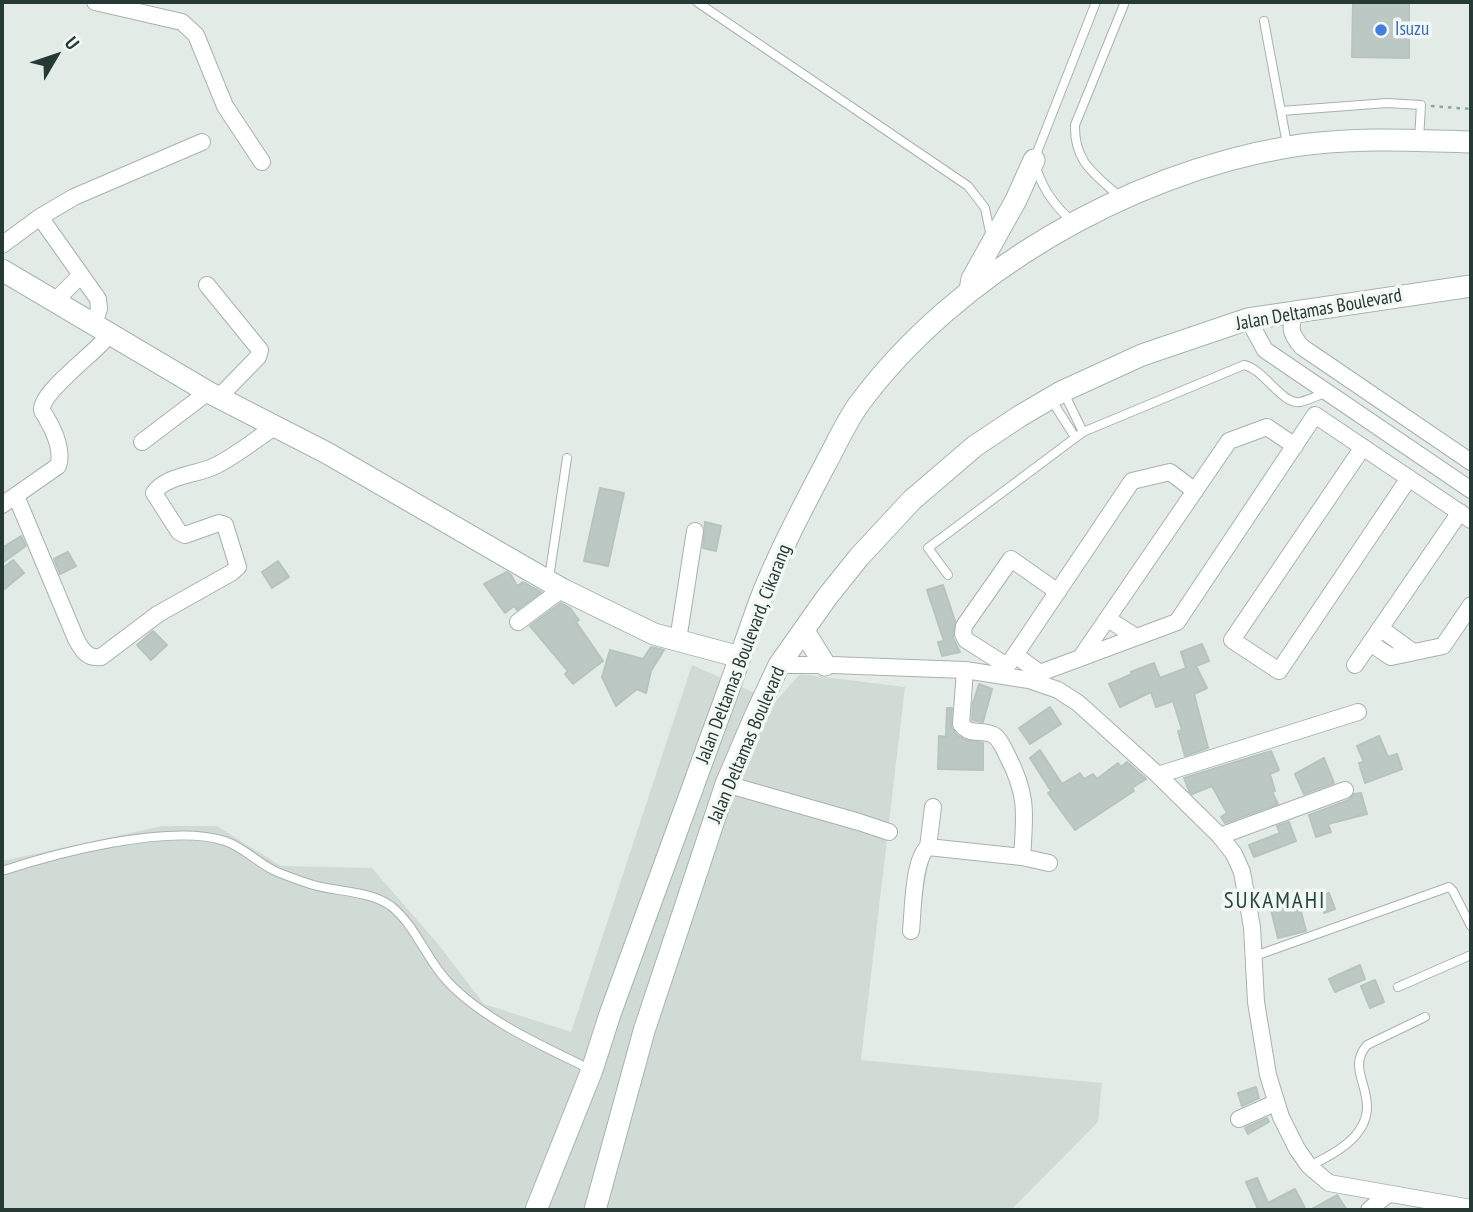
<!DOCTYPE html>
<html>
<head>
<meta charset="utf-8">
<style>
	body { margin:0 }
	#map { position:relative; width:1473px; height:1212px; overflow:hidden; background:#e3ebe7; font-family:"PT Sans Narrow",sans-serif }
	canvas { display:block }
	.frame { position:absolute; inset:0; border:4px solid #253a34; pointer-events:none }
	.north { position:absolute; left:21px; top:21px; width:70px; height:70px; -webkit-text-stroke:5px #f3f8f5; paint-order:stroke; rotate:51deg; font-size:19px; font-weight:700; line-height:28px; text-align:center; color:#253a34 }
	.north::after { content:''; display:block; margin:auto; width:24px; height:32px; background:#253a34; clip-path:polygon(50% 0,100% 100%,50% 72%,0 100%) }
</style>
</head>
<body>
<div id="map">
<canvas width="1473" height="1212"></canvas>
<div class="frame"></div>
<div class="north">U</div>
</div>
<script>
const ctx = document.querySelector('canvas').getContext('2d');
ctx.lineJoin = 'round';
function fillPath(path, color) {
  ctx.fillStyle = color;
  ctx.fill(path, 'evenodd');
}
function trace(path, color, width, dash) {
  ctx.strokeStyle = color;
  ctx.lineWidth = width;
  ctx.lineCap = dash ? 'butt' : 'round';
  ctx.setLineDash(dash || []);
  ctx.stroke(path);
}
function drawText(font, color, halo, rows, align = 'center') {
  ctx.font = font + ' "PT Sans Narrow",sans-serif';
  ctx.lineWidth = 7;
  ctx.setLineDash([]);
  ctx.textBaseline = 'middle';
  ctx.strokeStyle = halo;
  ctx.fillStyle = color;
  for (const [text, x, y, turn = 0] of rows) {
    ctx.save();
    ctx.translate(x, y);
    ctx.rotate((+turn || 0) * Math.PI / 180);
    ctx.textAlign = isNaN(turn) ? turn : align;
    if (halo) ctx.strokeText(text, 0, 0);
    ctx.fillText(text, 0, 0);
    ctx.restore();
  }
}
fillPath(new Path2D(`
	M692 665 775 702 800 674 905 687 861 1060 1102 1083 1098 1122 1011 1210H2V861L162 826H217L281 866 372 868 438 944 484 1004 571 1032Z`), '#d1dbd6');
const building = new Path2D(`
	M1353 2H1409V58L1352 57Z
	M600 488 624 493 608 566 584 561Z
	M705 522 721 526 716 551 703 548Z
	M21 536 26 546 2 563V548Z
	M68 552 76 566 60 574 54 559Z
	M13 560 24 573 2 591V569Z
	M278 561 289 577 272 588 262 572Z
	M507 572 511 575 517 586 523 582 541 592 517 610 514 606 505 613 484 584Z
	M943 585 955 621 953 638 960 652 942 656 938 642 944 641 927 590Z
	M561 603 570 608 579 620 576 622 603 661 573 684 565 674 568 671 530 626Z
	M153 631 167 645 151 660 137 645Z
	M1202 644 1209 661 1196 666 1207 688 1194 694 1208 748 1185 756 1178 731 1182 730 1173 701 1156 707 1151 692 1120 707 1109 684 1132 674 1131 672 1154 663 1160 678 1186 668 1181 652Z
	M651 647 664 650 651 671 646 693 637 689 616 706 602 677 610 650 643 659Z
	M979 684 992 689 983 722 972 720 973 703Z
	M1050 707 1061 724 1030 744 1019 728Z
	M947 708H952L951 727 957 735 966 740 983 743V770L938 769 939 736 946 737Z
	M1379 736 1388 757 1397 754 1402 769 1365 783 1359 763 1364 762 1357 746Z
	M1040 750 1062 784 1080 773 1084 779 1093 774 1097 779 1118 763 1121 767 1127 762 1146 779 1132 788 1134 791 1075 830 1048 793 1051 791 1030 758Z
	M1271 751 1279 770 1270 774 1275 791 1272 792 1278 804 1225 823 1221 817 1227 813 1212 786 1192 794 1189 791 1184 778Z
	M1324 758 1334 783 1304 794 1295 774Z
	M1361 793 1367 814 1328 824 1331 832 1316 837 1309 815 1349 800 1354 794Z
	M1289 822 1296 841 1254 857 1249 845 1280 833 1277 826Z
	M1329 893 1335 909 1324 913 1318 897Z
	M1299 904 1306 931 1278 938 1271 910Z
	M1360 965 1365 979 1335 992 1329 979Z
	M1375 980 1384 1002 1370 1008 1361 986Z
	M1256 1087 1259 1098 1242 1106 1238 1093Z
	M1267 1118 1269 1122 1248 1134 1245 1128Z
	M1257 1178 1268 1203 1295 1189 1306 1210H1255L1258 1209 1246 1182Z
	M1337 1195 1347 1210H1310Z`);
fillPath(building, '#bcc8c3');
trace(building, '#b6c4be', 2);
const lane = new Path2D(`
	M697 2 968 186 985 208 991 237
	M1264 21 1287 144
	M1281 111 1387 103 1421 105 1419 140
	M1121 198C1095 174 1074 163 1075 125L1125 2
	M1073 222C1053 205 1040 186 1034 160L1096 2
	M1063 391 1083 432
	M1050 398 1075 437
	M948 575 928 548 1083 432 1244 365C1264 369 1282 405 1300 402 1309 400 1319 395 1327 392
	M549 578 567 458
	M2 871C56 853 170 823 225 841 243 847 258 863 275 871 286 876 298 880 310 884 334 892 369 890 391 906 416 926 426 959 448 982 484 1020 544 1047 592 1070
	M1255 956 1449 887 1453 891 1471 926
	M1398 987 1471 955
	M1309 1166C1333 1155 1367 1137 1367 1107 1367 1082 1349 1066 1367 1045L1425 1017`);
const street = new Path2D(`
	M95 2 182 22 196 35 225 106 262 162
	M40 217 98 299 99 309 94 324
	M2 245 40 217 74 197 202 142
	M207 285 260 350 258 357 219 397
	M54 302 81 275
	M1298 310C1288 325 1290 334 1302 347L1471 462
	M1248 319 1265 350 1471 490
	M142 442 208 392
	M1363 447 1232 640 1279 671 1409 478
	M16 496 76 639C82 650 87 659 101 657L158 614 231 573 238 567 225 525 219 523 185 535 179 532 154 493C166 475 197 475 215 466 236 456 256 439 276 426
	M2 505 58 466C63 452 55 432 47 419 46 416 43 414 42 410 41 391 98 351 110 334
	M1058 592 1011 559 964 626 963 634 966 640 1007 666 1015 655 1040 673 1177 622 1315 415 1471 520
	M1108 619 1136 637
	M518 622 562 589
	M1380 628 1413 652
	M678 640 695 531
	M1370 643 1391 657 1443 646 1471 605
	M1015 655 1132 481 1170 472 1195 491
	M1081 657 1229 441 1267 427 1295 446
	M779 665H832L965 670 1029 680 1058 690 1078 703 1158 775 1220 836 1234 854 1242 872 1252 927 1256 1002 1268 1075 1281 1117 1297 1149 1309 1166 1329 1183 1471 1208
	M1355 665 1460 512
	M1158 775 1358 712
	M726 784 859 822 889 832
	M1220 836 1345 790
	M928 847 933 807
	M1022 857 1049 863
	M911 931C913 912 913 859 928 847L1022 857C1025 814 1028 795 1007 755 1004 749 1001 741 995 736 984 728 970 737 961 724L965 670
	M1239 1119 1275 1103
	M1369 1210 1388 1194`);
const secondary = new Path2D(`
	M2 270 208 392 327 453 562 589 654 634 740 657
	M970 290 972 279 1016 200 1034 160
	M804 631 825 665
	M536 1210 592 1070 610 1014C650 905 689 797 729 688 740 658 750 628 761 598 779 552 803 507 826 463 837 443 846 422 859 404 956 273 1128 174 1288 147 1349 137 1410 140 1471 142
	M595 1210 644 1031 726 784 756 714 779 665 827 597 859 557 912 500 975 446 1020 416 1061 392 1142 355 1248 319 1471 286`);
trace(lane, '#a6b2ae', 10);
trace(street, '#a6b2ae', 18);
trace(secondary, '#a3b5af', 23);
trace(new Path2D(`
	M1431 106 1471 109`), '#87ab9f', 2.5, [3.5, 5]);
trace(lane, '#fff', 8);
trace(street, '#fff', 16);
trace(secondary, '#fff', 21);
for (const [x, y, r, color] of [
	[1381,30,7,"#3f7fe0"]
]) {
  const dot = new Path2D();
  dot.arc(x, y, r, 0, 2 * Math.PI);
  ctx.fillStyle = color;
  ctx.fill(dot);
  trace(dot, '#f3f8f5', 2.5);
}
drawText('19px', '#366cbe', '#f3f8f5', [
	["Isuzu",1395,30]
], 'left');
drawText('19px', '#253a34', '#f3f8f5', [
	["Jalan Deltamas Boulevard",1319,310,-10],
	["Jalan Deltamas Boulevard, Cikarang",744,654,-69],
	["Jalan Deltamas Boulevard",747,745,-67]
]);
ctx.letterSpacing = '2px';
drawText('23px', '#234a40', '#f3f8f5', [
	["SUKAMAHI",1275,901]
]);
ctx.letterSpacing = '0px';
</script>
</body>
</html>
